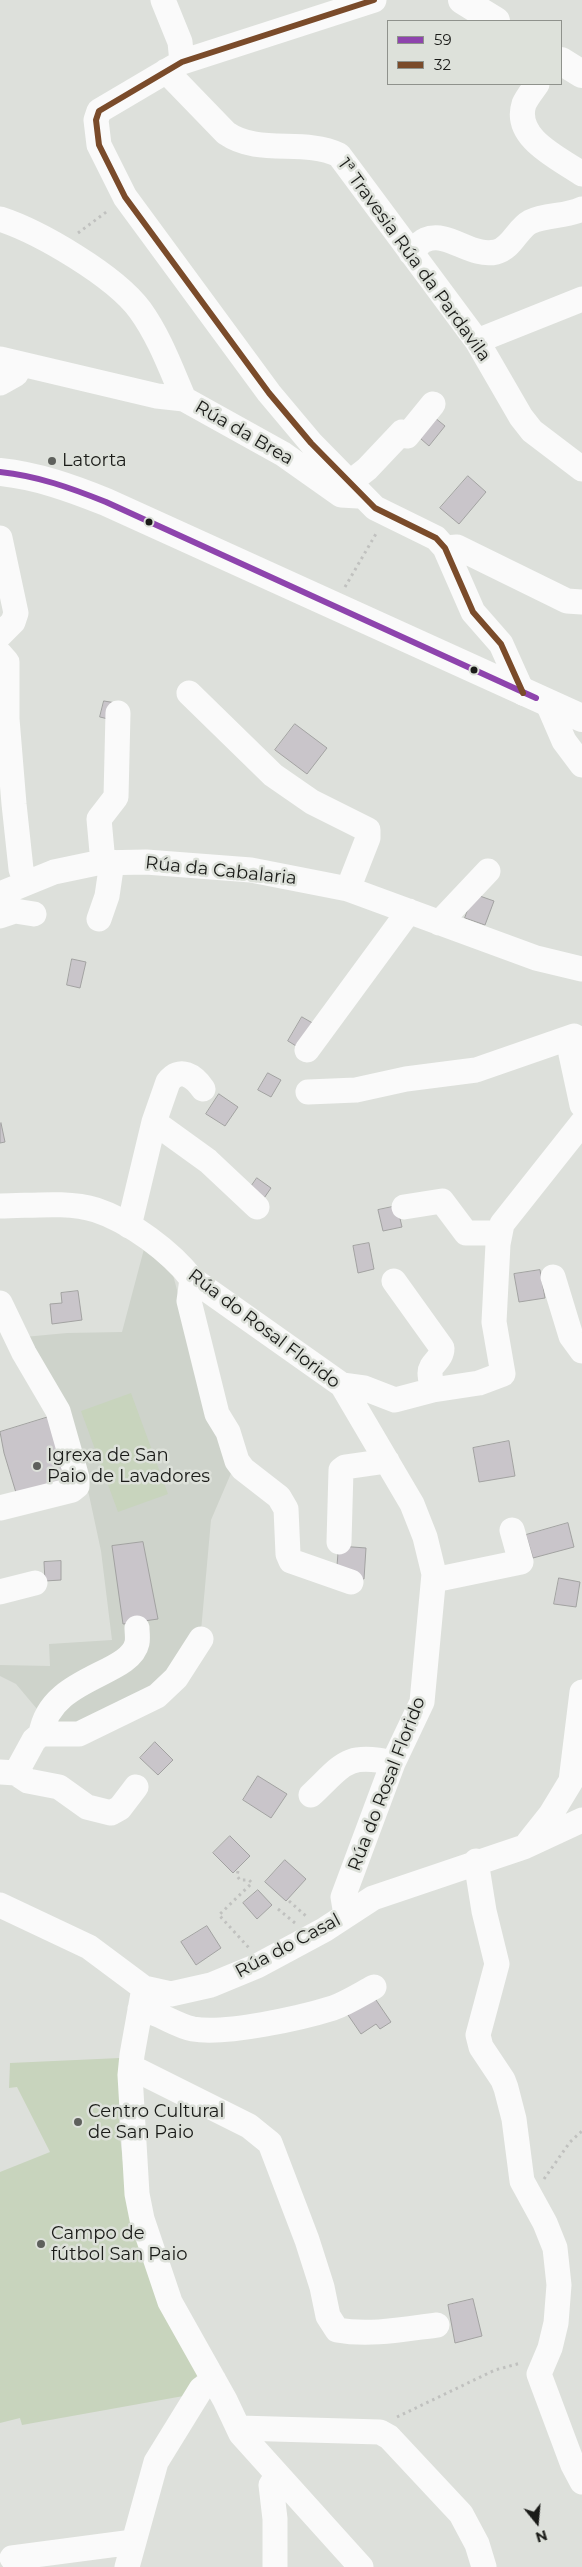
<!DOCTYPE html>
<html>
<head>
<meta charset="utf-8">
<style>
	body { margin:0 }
	#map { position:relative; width:582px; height:2567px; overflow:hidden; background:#dde0db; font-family:Montserrat,sans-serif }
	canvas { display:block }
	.legend { position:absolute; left:387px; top:20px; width:175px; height:65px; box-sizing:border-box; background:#dde1da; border:1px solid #8f928c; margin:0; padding:6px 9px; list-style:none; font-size:15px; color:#1a1b18 }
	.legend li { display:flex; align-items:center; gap:10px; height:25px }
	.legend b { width:25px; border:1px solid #8f928c }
	.north { position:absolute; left:512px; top:2497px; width:50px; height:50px; -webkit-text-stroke:4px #dde1da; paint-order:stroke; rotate:163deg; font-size:14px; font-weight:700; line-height:20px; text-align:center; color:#1a1b18 }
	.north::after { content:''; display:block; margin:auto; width:18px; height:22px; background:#1a1b18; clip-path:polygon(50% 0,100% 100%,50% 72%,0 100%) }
</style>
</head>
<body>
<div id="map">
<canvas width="582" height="2567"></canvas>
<ul class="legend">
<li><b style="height:6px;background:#8e44ad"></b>59</li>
<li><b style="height:6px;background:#7a4b2a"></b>32</li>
</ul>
<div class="north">N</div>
</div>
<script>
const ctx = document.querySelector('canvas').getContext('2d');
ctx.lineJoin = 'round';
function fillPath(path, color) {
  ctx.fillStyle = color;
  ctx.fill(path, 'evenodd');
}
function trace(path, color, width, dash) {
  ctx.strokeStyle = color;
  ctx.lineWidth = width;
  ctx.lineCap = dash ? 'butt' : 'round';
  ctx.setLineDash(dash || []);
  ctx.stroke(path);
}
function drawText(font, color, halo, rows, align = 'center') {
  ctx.font = font + ' Montserrat,sans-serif';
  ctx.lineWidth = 5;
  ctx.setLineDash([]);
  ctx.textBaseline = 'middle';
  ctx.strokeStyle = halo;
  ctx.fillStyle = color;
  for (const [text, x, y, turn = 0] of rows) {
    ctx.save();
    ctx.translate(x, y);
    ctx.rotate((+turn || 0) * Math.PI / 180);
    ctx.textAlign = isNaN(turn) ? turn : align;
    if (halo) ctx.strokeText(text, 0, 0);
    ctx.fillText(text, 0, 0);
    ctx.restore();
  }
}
fillPath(new Path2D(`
	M144 1249 173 1275 212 1420 232 1471 211 1520 201 1631 153 1688 63 1729 37 1709 16 1684 0 1676V1665L50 1666 49 1644 112 1640 101 1551 89 1495 65 1411 24 1337 67 1333 122 1332Z`), '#ced3cb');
fillPath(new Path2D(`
	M131 1393 168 1494 118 1512 81 1411Z
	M120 2058 119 2128 127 2197 198 2373 189 2395 22 2425 20 2418 0 2423V2172L50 2152 17 2087 9 2088 10 2063Z`), '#c8d4bd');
const building = new Path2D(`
	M429 413 445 426 429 446 413 432Z
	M468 476 486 492 459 524 440 508Z
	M104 701 116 703 112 720 100 717Z
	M295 724 327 748 307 774 275 750Z
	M474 894 494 901 485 925 465 918Z
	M72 959 86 962 80 988 67 985Z
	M302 1017 316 1025 301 1049 288 1041Z
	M268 1073 281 1080 271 1097 258 1090Z
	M219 1094 238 1107 225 1126 206 1114Z
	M1 1123 5 1142 0 1143V1124Z
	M257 1178 271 1188 260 1204 246 1194Z
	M397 1206 402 1227 383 1231 378 1210Z
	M369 1243 374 1269 358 1273 353 1246Z
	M540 1270 545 1298 519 1302 514 1274Z
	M78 1291 82 1320 52 1324 50 1304 62 1303 61 1293Z
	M52 1416 71 1479 17 1496 4 1453 0 1432Z
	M509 1441 515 1476 479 1482 473 1448Z
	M568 1523 574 1547 533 1558 526 1535Z
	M143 1542 158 1619 123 1624 112 1546Z
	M339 1546 366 1548 364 1579 354 1578 337 1570Z
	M61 1561V1580L45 1581 44 1562Z
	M559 1578 580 1582 576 1607 554 1604Z
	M155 1742 173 1760 158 1775 140 1758Z
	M258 1776 287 1794 271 1818 243 1800Z
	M230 1836 250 1856 233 1873 213 1853Z
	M285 1860 306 1879 286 1901 265 1882Z
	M258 1890 272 1905 257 1919 243 1903Z
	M207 1926 221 1948 196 1965 181 1942Z
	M374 1997 391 2022 380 2029 376 2024 361 2034 348 2015Z
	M473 2299 482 2336 455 2343 448 2305Z`);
fillPath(building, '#c9c5ca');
trace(building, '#a2a2a1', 1);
trace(new Path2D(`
	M78 233 109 210
	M345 587 377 532
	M238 1871 237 1876 240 1880H249L252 1883 219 1915 249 1948
	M289 1901 306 1916
	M278 1909 295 1923
	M544 2179 570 2142 582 2131
	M397 2417 495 2370 521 2363`), '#c0c1bf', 3, [2.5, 4]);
trace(new Path2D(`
	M163 0 180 42 182 62
	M374 0 182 62 99 111 96 120 99 145 125 197 269 393 311 443 375 508 436 538 445 548 473 612 501 644 523 693
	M166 71 226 133C259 156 303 138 339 155L477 341 521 417 532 431 582 469
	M537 84C533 90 527 97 524 104 513 138 559 158 582 174
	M0 219C40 232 115 276 140 310 159 336 171 369 184 399
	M411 253C415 249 420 242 425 240 448 230 471 258 496 252 512 248 517 229 530 222 546 214 566 217 582 209
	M477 341 582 299
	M0 359 157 396 184 399 283 454 341 495 358 496
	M0 383 16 374 20 364
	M349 483 367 469 402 432 407 436 433 404
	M0 538 16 613 13 622 0 635
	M445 548 457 547 567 601 582 602
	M0 654 7 662V719L14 804 21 869 26 883
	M189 693 273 775 312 802 368 830V838L348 889
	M548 704 564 741 582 765
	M103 863 99 819 116 797 118 713
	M0 894 54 872 97 863 146 862 251 870 348 889 536 958 582 969
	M0 916 15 911 34 914
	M99 919 107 896 112 862
	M439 923 488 871
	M573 1043 571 1054 582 1105
	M307 1050 409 911
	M308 1092 356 1090 406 1079 476 1070 574 1036 582 1061
	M154 1122 208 1161 257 1207
	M0 1206C30 1206 67 1201 96 1210 130 1221 171 1252 192 1279L342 1385 412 1504 425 1537 434 1574 422 1702 393 1763 343 1897 346 1915
	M404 1207 442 1201 466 1233H500
	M129 1226 154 1122 168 1082C180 1066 194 1076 203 1089
	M553 1277 571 1336 582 1351
	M192 1279 189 1301 217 1414 228 1432 237 1461 243 1469 279 1497 286 1509 288 1554 291 1561 351 1582
	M394 1281 442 1348C442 1360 430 1363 430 1373 430 1379 432 1385 433 1390
	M0 1303 24 1353 58 1411 77 1478V1486L72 1490 0 1508
	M342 1385 364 1388 395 1400 433 1390 479 1383 503 1374 494 1322 498 1244 502 1224 582 1123
	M339 1542 341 1470 345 1467 387 1461
	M434 1580 521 1562 512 1530
	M0 1592 35 1583
	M41 1734C50 1676 130 1676 137 1643 138 1638 137 1632 137 1628
	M0 1772 16 1773 28 1781 59 1787 87 1807 111 1813 120 1808 136 1787
	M16 1773 34 1740 41 1734H79L157 1696 176 1678 201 1639
	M311 1795C343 1765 346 1752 393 1763
	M528 1843 551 1814 571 1781 582 1692
	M476 1861 484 1911 497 1964 478 2035 481 2047 503 2080 506 2088 514 2119 522 2181 545 2223 555 2248 559 2285 556 2323 550 2348 539 2374 573 2465 582 2482
	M0 1905 89 1947 144 1988 171 1994 211 1985 257 1966 324 1930 373 1898 524 1847 582 1820
	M144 1988 132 2055 130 2075 137 2194 142 2219 170 2302 225 2400 241 2434 361 2567
	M140 2009C159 2012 174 2025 193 2029 225 2035 301 2018 333 2008 347 2003 361 1994 374 1987
	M131 2067 249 2126 270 2143 307 2240 322 2287 328 2316 337 2330C370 2336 405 2329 437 2325
	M239 2428 380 2432 389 2437 461 2514 477 2544 484 2567
	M12 2558 133 2542
	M127 2567 156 2462 201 2389 214 2380
	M275 2567V2519L271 2485 278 2476`), '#fafafa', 25);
trace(new Path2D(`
	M462 0 496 21
	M561 61 582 74
	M0 472C38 476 71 488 106 502L582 718`), '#fafafa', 28);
trace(new Path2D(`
	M0 472C38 476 71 488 106 502L536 698`), '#8e44ad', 6);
trace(new Path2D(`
	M374 0 182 62 99 111 96 120 99 145 125 197 269 393 311 443 375 508 436 538 445 548 473 612 501 644 523 693`), '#7a4b2a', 6);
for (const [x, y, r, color] of [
	[52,461,5,"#5e605c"],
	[149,522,4.5,"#1a1b18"],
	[474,670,4.5,"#1a1b18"],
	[37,1466,5,"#5e605c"],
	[78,2122,5,"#5e605c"],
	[41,2244,5,"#5e605c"]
]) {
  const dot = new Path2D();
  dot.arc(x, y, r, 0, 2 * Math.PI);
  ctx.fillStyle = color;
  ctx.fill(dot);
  trace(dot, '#dde1da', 2);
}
drawText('18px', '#1a1b18', '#dde1da', [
	["1ª Travesia Rúa da Pardavila",414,260,54],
	["Rúa da Brea",244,433,30],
	["Rúa da Cabalaria",221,871,6],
	["Rúa do Rosal Florido",264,1329,37],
	["Rúa do Rosal Florido",387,1784,-69],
	["Rúa do Casal",288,1946,-28]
]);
drawText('18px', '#1a1b18', '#dde1da', [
	["Latorta",62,461],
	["Igrexa de San",47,1456],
	["Paio de Lavadores",47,1477],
	["Centro Cultural",88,2112],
	["de San Paio",88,2133],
	["Campo de",51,2234],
	["fútbol San Paio",51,2255]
], 'left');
</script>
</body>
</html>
